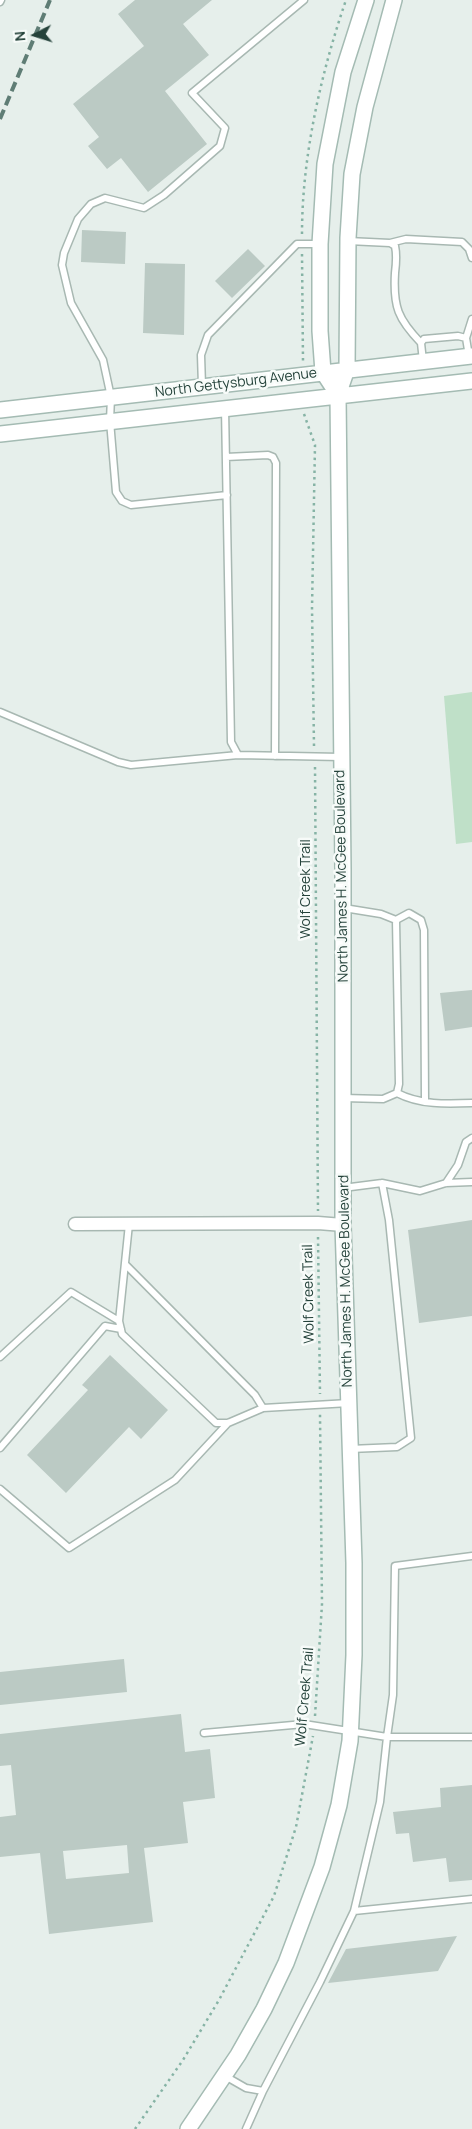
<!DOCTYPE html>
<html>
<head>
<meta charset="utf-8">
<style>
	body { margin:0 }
	#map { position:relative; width:472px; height:2129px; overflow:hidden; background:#e6efeb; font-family:Manrope,sans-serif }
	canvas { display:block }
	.north { position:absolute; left:10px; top:10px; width:50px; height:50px; -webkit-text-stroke:4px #f7fbf9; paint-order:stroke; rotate:265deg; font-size:14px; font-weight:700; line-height:20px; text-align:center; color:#24423a }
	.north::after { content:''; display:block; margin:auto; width:18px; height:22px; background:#24423a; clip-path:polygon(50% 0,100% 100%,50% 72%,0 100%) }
</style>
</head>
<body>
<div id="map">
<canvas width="472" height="2129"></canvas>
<div class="north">N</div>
</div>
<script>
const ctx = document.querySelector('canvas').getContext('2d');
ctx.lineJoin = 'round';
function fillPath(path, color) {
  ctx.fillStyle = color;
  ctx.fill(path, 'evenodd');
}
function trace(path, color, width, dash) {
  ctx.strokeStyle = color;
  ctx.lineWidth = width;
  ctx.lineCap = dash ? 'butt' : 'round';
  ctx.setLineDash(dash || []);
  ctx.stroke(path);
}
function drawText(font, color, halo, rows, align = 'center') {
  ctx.font = font + ' Manrope,sans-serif';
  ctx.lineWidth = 5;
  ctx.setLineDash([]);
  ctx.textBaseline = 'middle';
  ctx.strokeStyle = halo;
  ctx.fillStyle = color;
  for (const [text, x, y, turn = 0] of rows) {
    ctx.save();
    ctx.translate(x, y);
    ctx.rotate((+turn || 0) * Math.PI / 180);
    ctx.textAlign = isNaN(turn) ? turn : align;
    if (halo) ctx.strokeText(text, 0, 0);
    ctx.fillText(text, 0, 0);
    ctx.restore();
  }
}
fillPath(new Path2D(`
	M472 692V842L456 844 444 696Z`), '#bfe0c8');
fillPath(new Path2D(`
	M135 0H212L183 24 209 55 165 91 207 144 148 192 121 158 107 169 88 146 99 137 73 104 144 46 118 14Z
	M82 230 126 232 125 264 81 262Z
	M248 249 265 266 232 298 215 281Z
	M145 263 185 264 184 335 143 333Z
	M472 990V1027L445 1031 440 993Z
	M472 1220V1316L419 1323 408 1230Z
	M110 1355 168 1410 141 1439 129 1427 66 1493 27 1455 88 1390 82 1385Z
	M124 1659 127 1692 0 1705V1672Z
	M181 1714 185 1752 210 1749 215 1798 183 1802 188 1843 144 1848 153 1922 49 1934 40 1853 0 1857V1817L16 1815 11 1765 0 1766V1734ZM127 1845 129 1873 66 1879 63 1851Z
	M472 1785V1880L449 1882 446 1858 413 1862 409 1833 396 1834 393 1812 441 1807 440 1788Z
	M457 1936 438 1971 328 1983 346 1949Z`), '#bbcac4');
const lane = new Path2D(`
	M0 2 1 0
	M348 241 390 243 395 246C397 255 396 265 395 273 393 307 398 319 421 343
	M390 243 406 239 462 242 469 249 472 258
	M466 338 472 319
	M423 361 421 343 424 339 458 336 466 338 469 356
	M202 386 201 355 208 335 297 244H320
	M225 408 231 742 238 755 341 757
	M226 457 268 455 273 457 276 463 275 756
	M227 495 131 505 122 501 116 492 110 421 111 397 103 360 71 303 62 265 64 253 78 219 91 204 105 198 144 208 164 195 220 146 225 128 192 93 304 0
	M0 712 118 762 131 765 238 755
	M344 908 381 914 396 920
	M396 920 409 913 421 920 424 930 425 1101
	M397 1093C420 1105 446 1104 472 1103
	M343 1098 383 1099 397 1093 399 1084 396 920
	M446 1183 458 1165 466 1142 472 1138
	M343 1188 382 1183 420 1191 446 1183 472 1182
	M129 1224 119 1321 122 1334 216 1423H228L263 1408 349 1403
	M125 1264 255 1395 263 1408
	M0 1357 71 1292 119 1321
	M0 1448 105 1326 121 1329
	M350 1449 397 1447 411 1438 389 1220 382 1183
	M0 1489 69 1548 175 1480 228 1423
	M472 1556 395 1566 393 1695 387 1737H472
	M204 1733 304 1724 387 1737 380 1802 354 1911 320 1982 263 2091 246 2088 225 2076
	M354 1911 472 1899
	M246 2129 263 2091`);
const street = new Path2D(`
	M75 1224 318 1223 343 1225`);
const secondary = new Path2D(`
	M338 395 323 372 320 331V244L325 164 343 72 366 0
	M0 410 472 356
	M0 434 472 381
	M188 2129 238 2055 264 2009 286 1963 322 1867 339 1805 350 1741 354 1655V1563L343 1225V869L338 395 347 369 348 238 352 174 365 107 394 0`);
trace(lane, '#a8b8b2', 9);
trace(street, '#a8b8b2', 15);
trace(secondary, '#a4bbb3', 18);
trace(new Path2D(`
	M302 234C302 156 321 73 346 0
	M302 254 303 361
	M304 414 315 445 312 608 314 746
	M315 767 318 1211
	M318 1237 320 1394
	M315 1716 322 1604 320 1414
	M135 2129 183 2060 219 2000 274 1896 296 1827 313 1736`), '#86b3a5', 2.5, [2.5, 4]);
trace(lane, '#fff', 6);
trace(street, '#fff', 12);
trace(secondary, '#fff', 15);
trace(new Path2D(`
	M0 119 50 0`), '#5f7d75', 4, [10, 5]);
drawText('14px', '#24423a', '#f7fbf9', [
	["North Gettysburg Avenue",236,383,-7],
	["North James H. McGee Boulevard",342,876,-91],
	["Wolf Creek Trail",306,889,-90],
	["North James H. McGee Boulevard",346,1281,-91],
	["Wolf Creek Trail",309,1294,-91],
	["Wolf Creek Trail",305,1697,-85]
]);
</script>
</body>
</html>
